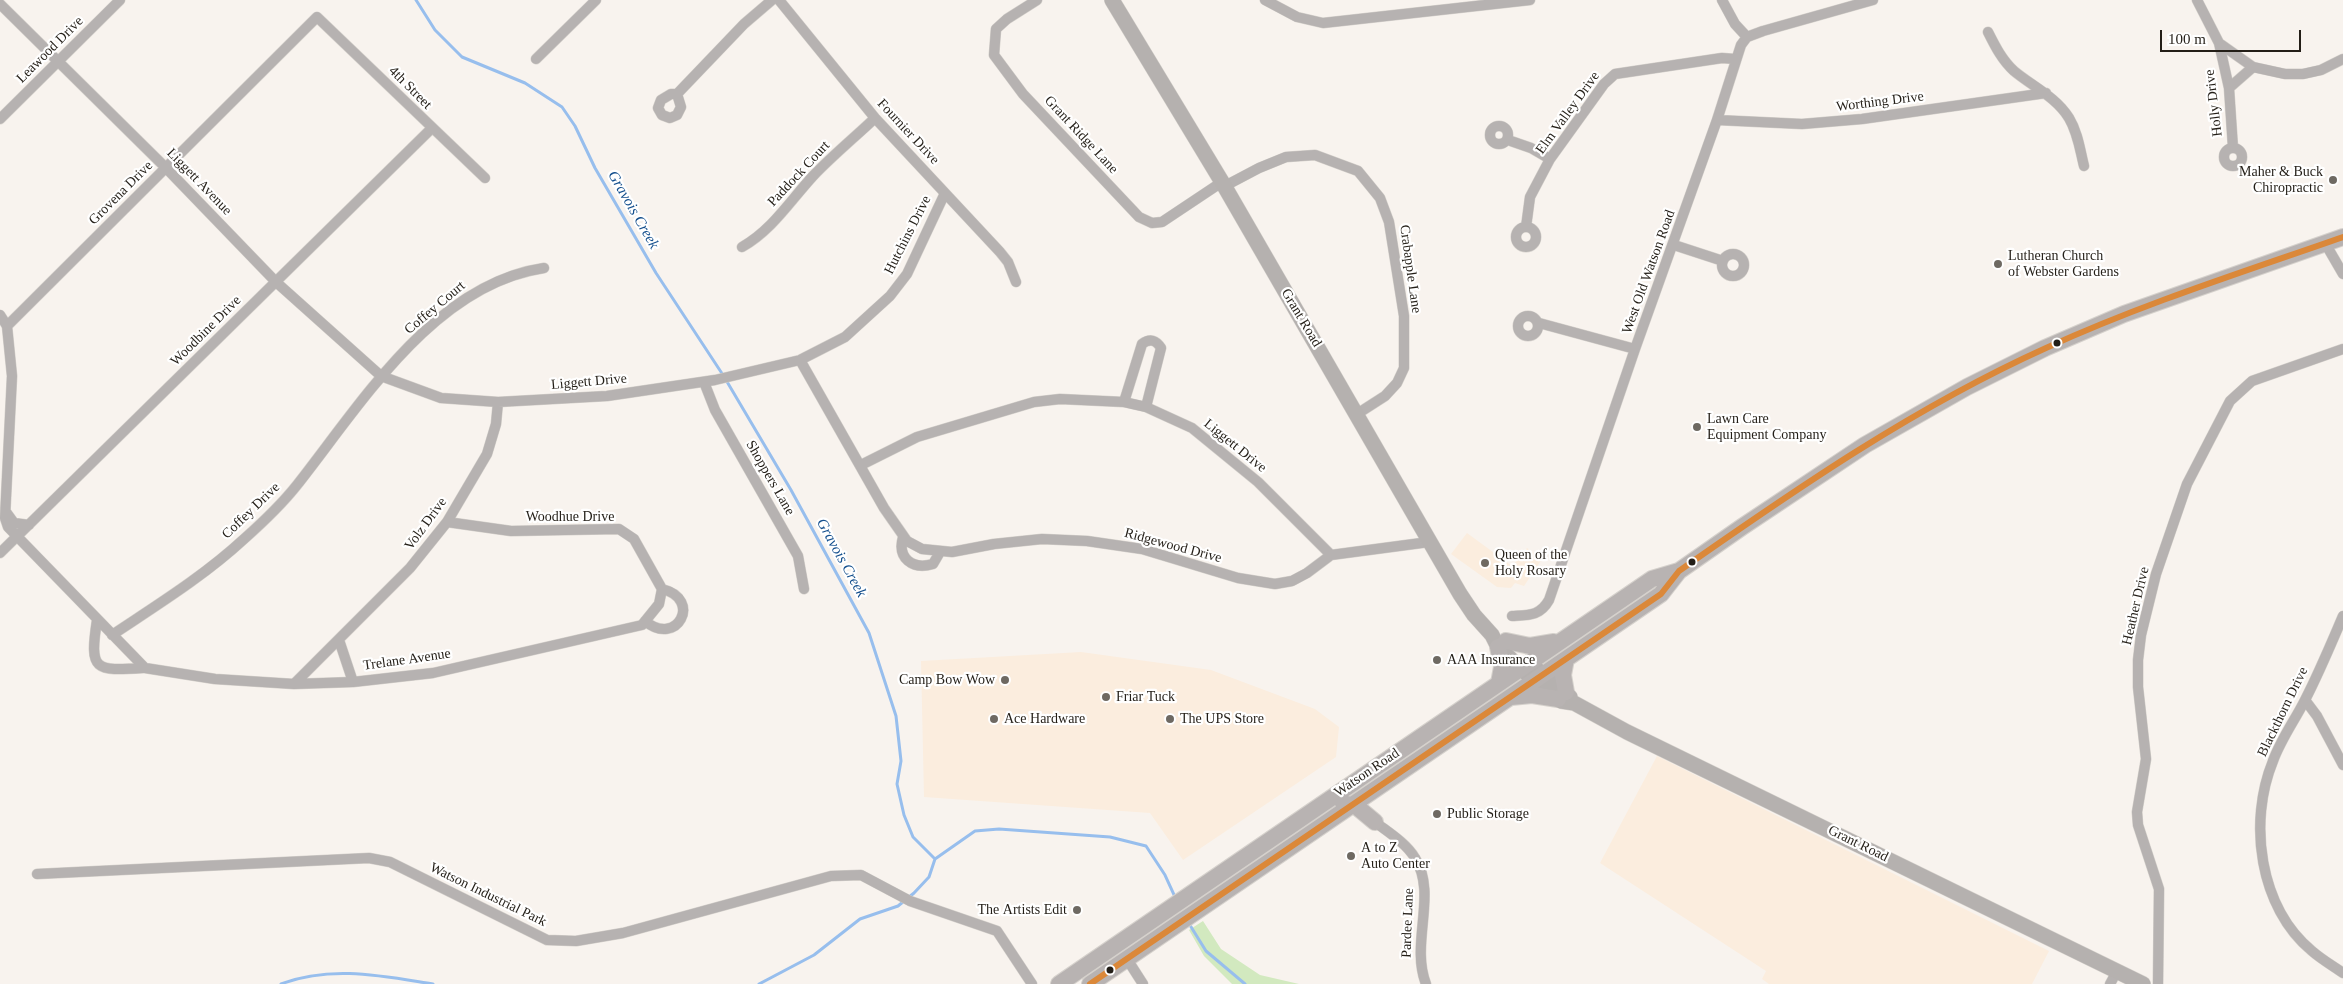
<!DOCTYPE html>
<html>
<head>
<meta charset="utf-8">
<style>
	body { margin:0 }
	#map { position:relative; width:2343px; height:984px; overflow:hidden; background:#f8f3ee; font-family:"Times New Roman",serif }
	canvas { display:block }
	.scale { position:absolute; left:2160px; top:30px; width:141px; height:22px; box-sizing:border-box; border:2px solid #231e17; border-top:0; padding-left:6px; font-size:15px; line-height:18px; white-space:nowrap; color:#231e17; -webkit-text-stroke:4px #fff; paint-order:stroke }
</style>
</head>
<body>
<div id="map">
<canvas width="2343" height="984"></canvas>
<div class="scale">100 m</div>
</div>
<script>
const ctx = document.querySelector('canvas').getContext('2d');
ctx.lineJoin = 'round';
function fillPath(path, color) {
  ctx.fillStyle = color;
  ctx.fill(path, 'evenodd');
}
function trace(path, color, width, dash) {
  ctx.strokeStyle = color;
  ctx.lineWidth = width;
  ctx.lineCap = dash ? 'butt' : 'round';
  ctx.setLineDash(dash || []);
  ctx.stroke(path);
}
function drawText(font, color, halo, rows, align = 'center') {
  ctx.font = font + ' "Times New Roman",serif';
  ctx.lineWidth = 4.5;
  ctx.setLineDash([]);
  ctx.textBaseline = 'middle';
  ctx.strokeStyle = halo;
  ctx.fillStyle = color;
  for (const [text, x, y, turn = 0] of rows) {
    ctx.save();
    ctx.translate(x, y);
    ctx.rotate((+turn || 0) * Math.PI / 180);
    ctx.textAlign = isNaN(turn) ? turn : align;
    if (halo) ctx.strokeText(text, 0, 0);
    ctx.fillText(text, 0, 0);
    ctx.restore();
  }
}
fillPath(new Path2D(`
	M1467 533 1512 566 1527 548 1542 559 1524 586 1515 583 1511 588 1497 587 1451 554Z
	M1081 652 1211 670 1315 709 1339 727 1336 757 1183 860 1150 813 924 797 921 661Z
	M1657 756 2049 951 2032 984H1769L1762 979 1766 971 1600 863Z`), '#fbedde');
fillPath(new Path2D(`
	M1203 921 1221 949 1260 975 1299 984H1232L1204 956 1189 930Z`), '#d2e9bf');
trace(new Path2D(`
	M416 0 435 30 462 57 525 83 562 107 575 126 595 168 656 273 723 375
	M726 380 791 490 869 633 896 716 901 761 897 784 904 815 913 837 935 859 975 831 999 829 1110 837 1146 846 1165 875 1176 899
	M1188 922 1206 951 1245 984
	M281 984C331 965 382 976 433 984
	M759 984 814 955 860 919 898 906 914 893 929 877 935 859`), '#97beed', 3);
const street = new Path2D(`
	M779 0 875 118 1000 252 1008 262 1016 282
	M1037 0 1007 19 996 29 994 55 1023 94 1139 217 1152 223 1162 222 1222 182
	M1265 0 1297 17 1323 23 1530 0
	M1722 0 1735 24 1747 37
	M2197 0 2219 43 2229 88 2233 148
	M0 4 166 168 276 282 381 376 441 398 498 402 607 396 715 380 800 360 845 337 890 296 907 274 945 193
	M1988 32C1995 46 2002 60 2014 71 2032 86 2056 97 2069 118 2078 133 2080 150 2084 166
	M2219 43 2253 67 2285 74H2303L2321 70 2343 59
	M536 59 596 0
	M2229 88 2253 67
	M671 94H677L681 107 677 115 670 118 662 115 658 108 661 100Z
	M677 94 744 24 772 0
	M0 119 120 0
	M1717 120 1802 124 1862 119 2046 93
	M1490 135a9 9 0 1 1 18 0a9 9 0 1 1-18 0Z
	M1508 140 1531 148 1550 159
	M2224 157a9 9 0 1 1 18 0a9 9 0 1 1-18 0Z
	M1223 187 1259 168 1286 157 1315 155 1358 171 1380 198 1389 222 1404 316V368L1397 383 1385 396 1357 414
	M1526 227 1530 197 1550 159 1604 84 1615 74 1722 58 1735 59
	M1516 237a10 10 0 1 1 20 0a10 10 0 1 1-20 0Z
	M2325 243 2343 274
	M1674 245 1723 261
	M742 247C772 230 790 201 813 176 832 156 855 137 875 118
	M1722 265a11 11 0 1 1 22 0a11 11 0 1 1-22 0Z
	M0 315 7 326 12 376 5 518 8 527 145 668 215 679 294 684 353 682 433 673 642 625 659 604 662 589 634 539 619 529 511 531 447 522
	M1518 326a10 10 0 1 1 20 0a10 10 0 1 1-20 0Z
	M1539 323 1635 349
	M7 326 317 17 485 178
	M800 360 884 508 907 541 922 549 952 552 994 544 1042 539 1087 541 1142 549 1238 578 1275 584 1292 581 1307 573 1331 555
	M704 382 715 410 798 556 804 589
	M1124 402 1142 344C1150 338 1156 340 1161 348L1146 407
	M861 465 917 437 1034 402 1060 399 1124 402 1146 407 1192 428 1258 482 1331 555 1429 542
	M6 512 14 523 29 525
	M903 537C897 558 912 570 933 564L940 552
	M0 553 432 128
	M1512 616C1529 615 1540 616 1549 600L1635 349 1717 120 1741 45 1747 37 1763 31 1873 0
	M2343 616C2331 644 2319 673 2305 700 2295 720 2281 739 2273 761 2248 822 2259 907 2312 951 2321 959 2333 966 2343 973
	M97 620C89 672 95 671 145 668
	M645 621C677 648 703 599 662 589
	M112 635C157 605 204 576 244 539 262 523 282 504 297 485 361 404 434 284 544 268
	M339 640 353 682
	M294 684 410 568 447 522 487 454 496 424 498 402
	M2305 700 2317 716 2343 765
	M1375 822C1388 832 1406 843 1415 858 1438 894 1410 943 1426 984
	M37 874 369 858 390 862 547 940 576 941 623 933 831 876 861 875 910 901 997 931 1032 984
	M1127 959 1143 984
	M2110 984 2117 971
	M2158 984 2159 889 2138 825 2137 812 2146 759 2138 687V660L2141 635 2156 574 2187 484 2230 401 2252 381 2343 349`);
const secondary = new Path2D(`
	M1112 0 1222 182 1460 594 1474 615 1492 635 1498 647 1541 687 1561 701 1574 703 1627 732 2143 984
	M1534 667 1570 697`);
const primary = new Path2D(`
	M1506 641 1530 646 1554 642
	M1498 647 1502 667 1499 683
	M1566 659 1563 675 1566 692
	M1511 697 1532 695 1558 699
	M1343 803 1357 807 1375 822
	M1059 984 1652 579 1679 571
	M1090 984 1661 594 1679 571 1742 527 1865 445 1967 387 2045 348 2124 314 2343 237`);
trace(street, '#d5d1cc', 11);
trace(secondary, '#d5d1cc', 16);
trace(primary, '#d5d1cc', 18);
trace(street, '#b6b2b1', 10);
trace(secondary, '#b5b1af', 15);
trace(primary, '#b8b3b2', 16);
trace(new Path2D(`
	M1090 984 1661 594 1679 571C1796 489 1915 407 2046 348 2142 304 2243 272 2343 237`), '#db8839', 6);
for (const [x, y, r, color] of [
	[2333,180,5,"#6e6962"],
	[1998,264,5,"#6e6962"],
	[2057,343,4.5,"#231e17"],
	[1697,427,5,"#6e6962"],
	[1692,562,4.5,"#231e17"],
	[1485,563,5,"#6e6962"],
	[1437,660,5,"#6e6962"],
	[1005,680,5,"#6e6962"],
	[1106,697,5,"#6e6962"],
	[994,719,5,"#6e6962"],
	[1170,719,5,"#6e6962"],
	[1437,814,5,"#6e6962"],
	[1351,856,5,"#6e6962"],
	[1077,910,5,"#6e6962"],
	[1110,970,4.5,"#231e17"]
]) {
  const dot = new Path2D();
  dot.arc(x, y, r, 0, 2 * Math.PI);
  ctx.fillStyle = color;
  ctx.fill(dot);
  trace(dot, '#fff', 2);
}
drawText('14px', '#231e17', '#fff', [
	["Leawood Drive",50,50,-45],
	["4th Street",410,88,45],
	["Worthing Drive",1880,102,-7],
	["Holly Drive",2214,103,-97],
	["Elm Valley Drive",1568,113,-54],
	["Fournier Drive",908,132,47],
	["Grant Ridge Lane",1081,135,47],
	["Paddock Court",799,174,-47],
	["Liggett Avenue",199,182,46],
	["Grovena Drive",121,193,-45],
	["Hutchins Drive",908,235,-63],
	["Crabapple Lane",1410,269,82],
	["West Old Watson Road",1649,272,-70],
	["Coffey Court",435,308,-40],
	["Grant Road",1301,318,59],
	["Woodbine Drive",206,331,-45],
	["Liggett Drive",589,382,-5],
	["Liggett Drive",1235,446,39],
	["Shoppers Lane",770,478,60],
	["Coffey Drive",251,511,-44],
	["Woodhue Drive",570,517],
	["Volz Drive",426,524,-54],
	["Ridgewood Drive",1173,546,15],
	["Heather Drive",2136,606,-77],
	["Trelane Avenue",407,660,-8],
	["Blackthorn Drive",2283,712,-64],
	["Watson Road",1367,773,-34],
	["Grant Road",1858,844,26],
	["Watson Industrial Park",488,895,26],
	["Pardee Lane",1408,923,-88]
]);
drawText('14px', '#231e17', '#fff', [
	["Maher & Buck",2323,172,"right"],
	["Chiropractic",2323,188,"right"],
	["Lutheran Church",2008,256],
	["of Webster Gardens",2008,272],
	["Lawn Care",1707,419],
	["Equipment Company",1707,435],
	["Queen of the",1495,555],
	["Holy Rosary",1495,571],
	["AAA Insurance",1447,660],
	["Camp Bow Wow",995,680,"right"],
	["Friar Tuck",1116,697],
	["Ace Hardware",1004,719],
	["The UPS Store",1180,719],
	["Public Storage",1447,814],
	["A to Z",1361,848],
	["Auto Center",1361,864],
	["The Artists Edit",1067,910,"right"]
], 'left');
drawText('italic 15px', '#144f8d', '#fff', [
	["Gravois Creek",633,210,60],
	["Gravois Creek",841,558,61]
]);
</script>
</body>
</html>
